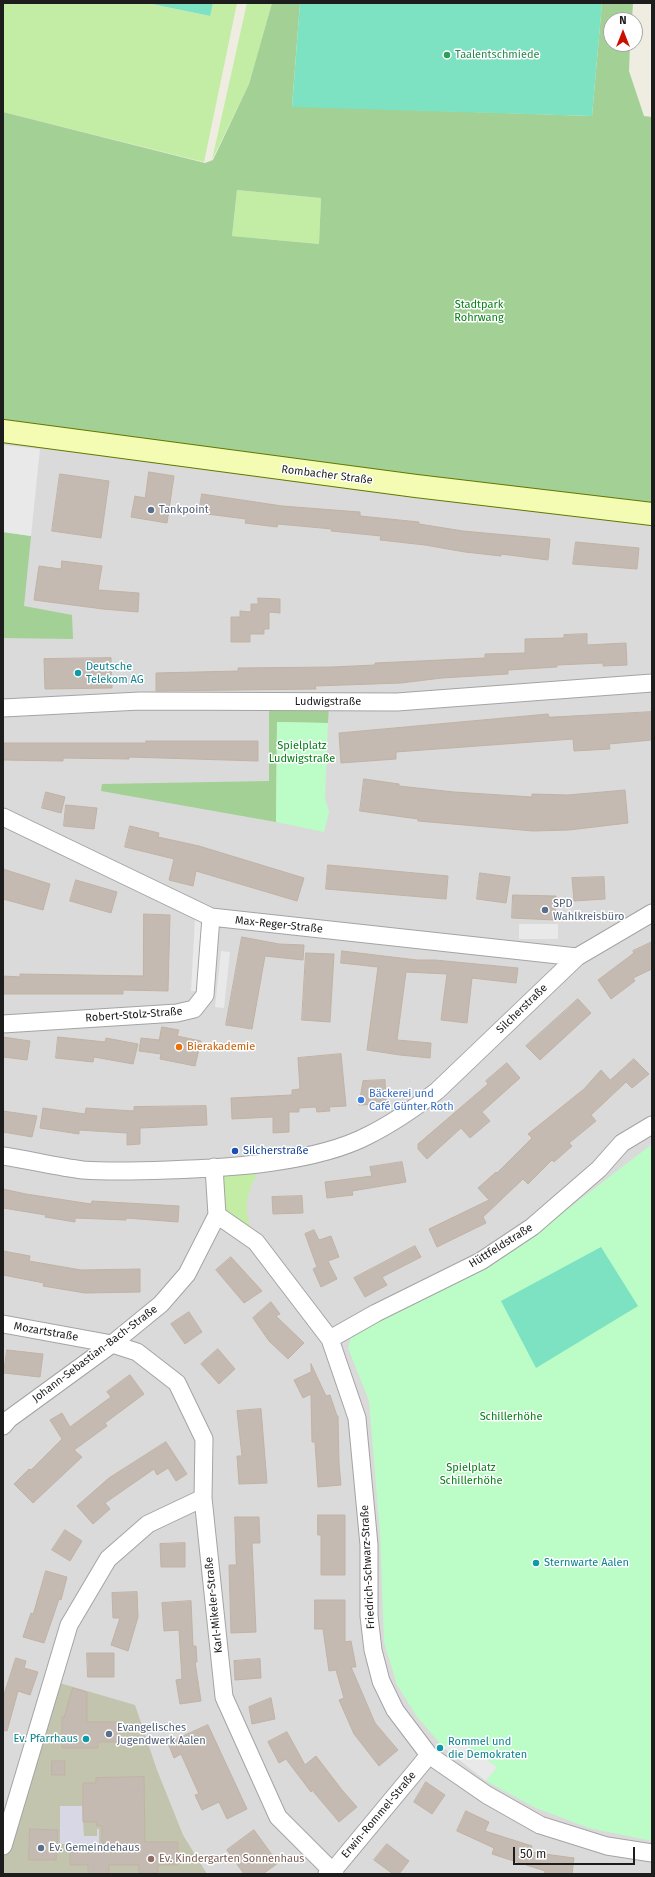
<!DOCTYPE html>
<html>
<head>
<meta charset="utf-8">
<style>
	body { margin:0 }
	#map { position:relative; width:655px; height:1877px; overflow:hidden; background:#efece2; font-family:"Fira Sans",sans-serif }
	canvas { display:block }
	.frame { position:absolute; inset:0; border:4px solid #1d1d1d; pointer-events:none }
	.north { position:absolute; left:603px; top:12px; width:40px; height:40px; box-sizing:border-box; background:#fff; border:1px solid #a5a5a5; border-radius:50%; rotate:0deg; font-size:11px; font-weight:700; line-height:16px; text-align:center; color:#1d1d1d }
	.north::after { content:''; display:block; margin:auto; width:14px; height:18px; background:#ca0e00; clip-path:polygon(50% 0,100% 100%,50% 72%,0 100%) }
	.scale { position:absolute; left:513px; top:1847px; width:122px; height:18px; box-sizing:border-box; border:2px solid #1d1d1d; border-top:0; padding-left:5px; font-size:12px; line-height:14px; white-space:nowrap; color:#1d1d1d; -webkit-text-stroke:3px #fff; paint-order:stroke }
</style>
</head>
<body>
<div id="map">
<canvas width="655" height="1877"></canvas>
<div class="frame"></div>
<div class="north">N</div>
<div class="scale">50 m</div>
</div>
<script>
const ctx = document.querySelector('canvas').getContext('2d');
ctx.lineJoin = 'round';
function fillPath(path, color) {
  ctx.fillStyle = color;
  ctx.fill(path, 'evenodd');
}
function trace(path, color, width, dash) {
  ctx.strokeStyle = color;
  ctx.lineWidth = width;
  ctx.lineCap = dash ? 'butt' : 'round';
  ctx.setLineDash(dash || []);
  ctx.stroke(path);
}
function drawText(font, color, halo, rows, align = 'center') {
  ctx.font = font + ' "Fira Sans",sans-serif';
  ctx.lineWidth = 3;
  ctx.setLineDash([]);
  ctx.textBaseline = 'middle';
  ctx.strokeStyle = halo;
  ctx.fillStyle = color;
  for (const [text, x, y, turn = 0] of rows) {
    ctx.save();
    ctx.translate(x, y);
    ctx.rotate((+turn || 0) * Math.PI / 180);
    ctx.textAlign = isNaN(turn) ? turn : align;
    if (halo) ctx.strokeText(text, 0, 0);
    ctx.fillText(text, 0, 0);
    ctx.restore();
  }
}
fillPath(new Path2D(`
	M3 441 652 523V1874H3Z`), '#dbdada');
fillPath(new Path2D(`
	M56 1682 135 1705 157 1770 183 1835 207 1874H3V1851Z`), '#c2c4ae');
fillPath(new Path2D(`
	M3 3H147L209 16 213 3H237L204 162 3 112Z
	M247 3H272L249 84 212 160Z
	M237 190 321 198 319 244 232 236Z
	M263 1163C245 1195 241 1207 256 1242L220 1213 217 1171Z`), '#c3eca5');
fillPath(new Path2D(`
	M272 3H300L292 106 592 116 602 3H633L632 20H611V44H630L629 71 644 116 652 117V506L3 426V112L205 163 213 160 249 84ZM237 190 321 198 319 244 232 236Z
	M3 532 31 536 24 606 72 615 73 639 3 638Z
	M329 706 328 723 277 722 276 822 101 791 102 784 269 781V708Z`), '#a2d095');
fillPath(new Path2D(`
	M277 722 328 723 325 798 329 812 324 832 276 822Z
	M652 1144V1841L589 1828 536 1808 486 1781 496 1767 455 1737 444 1748 417 1717 397 1685 384 1642 380 1533 369 1401 348 1348 351 1337 367 1325 534 1235Z`), '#bcfcc6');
fillPath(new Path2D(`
	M147 3H213L210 16Z
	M300 3H602L592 116 292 107Z
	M601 1247 638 1306 536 1368 501 1301Z`), '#7ce2c2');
fillPath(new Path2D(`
	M3 445 40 449 31 536 3 532Z
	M195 918 206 919 202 991H191Z
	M519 924H558V939H519Z
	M221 951 230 952 224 1008 215 1007Z
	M454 1737 497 1767 486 1781 444 1748Z`), '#e9e9e9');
fillPath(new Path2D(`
	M60 1806H82L84 1836H97V1829H99V1844H60Z`), '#d8d7e5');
const building = new Path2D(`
	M149 472 174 476 167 523 131 517 135 496 145 498Z
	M60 474 109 481 101 538 52 531Z
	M202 494 282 506 360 512V516L419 522V524L463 531 550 539 548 560 501 554V556L465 552 425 545 380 540 381 536 331 531 332 529 278 524 277 527 245 523 246 519 199 513Z
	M576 542 639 548 637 569 573 564Z
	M62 561 102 566 98 590 139 593 138 612 103 609 34 600 39 566 61 569Z
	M258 598 280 599V613L269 612V629H264V634H250V642H231V617H240V611L251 612V604H258Z
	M587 634V645L626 643 627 665 603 666V663L557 665V667L508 670V674L442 678 401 683 315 686 316 689 156 691V673L238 671V668L332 667 375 665V663L485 658V654L525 653V639L564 638V635Z
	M111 658 112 688 45 689 44 659Z
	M652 712V740L609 744 610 749 574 751 573 739 396 752V759L341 763 339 733 548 714 549 717Z
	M146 741H258V761L129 757V759L63 758V761L3 760V743H146Z
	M364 779 399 784V786L454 792 532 797V794L568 795 625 790 628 823 569 830 533 831 418 821V819L360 811Z
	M46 792 65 797 61 813 42 808Z
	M66 805 97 808 94 829 64 826Z
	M130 826 159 833 158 837 199 846 304 878 297 901 196 871 193 886 169 880 174 859 125 847Z
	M328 865 448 876 446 899 326 889Z
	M3 869 50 884 43 910 3 899Z
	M480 873 510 877 506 903 477 899Z
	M604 877 605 899 574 901 572 878Z
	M76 880 117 892 111 913 70 901Z
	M513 895 556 896 555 920 512 918Z
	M144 914 170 915 168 991 123 990V994H3V976L20 977V974L143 976Z
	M242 937 279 944 304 945 303 960 265 956 252 1029 226 1025Z
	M652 942V969L633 978 635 981 611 999 598 980 634 953 633 951Z
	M342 951 417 960H435L518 968 516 983 472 978 467 1023 441 1020 447 974 406 972 397 1040 431 1043 430 1058 400 1055 367 1050 378 967 341 963Z
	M306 953 334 954 330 1022 302 1020Z
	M578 999 591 1013 540 1060 526 1046Z
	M162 1027 179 1030 177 1036 201 1041 195 1066 160 1059 161 1054 139 1051 141 1038 159 1040Z
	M3 1037 30 1041 27 1060 3 1057Z
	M58 1037 105 1042 106 1038 138 1044 133 1064 94 1057 93 1062 56 1058Z
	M341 1054 346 1106 329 1107 330 1111 317 1112 316 1107 299 1108V1112H289V1132L273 1133V1117L232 1119 231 1098 292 1095V1090L300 1089 298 1058Z
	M634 1059 649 1074 632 1088 626 1082 591 1115 596 1121 569 1143 572 1146 554 1162 552 1160 528 1184 523 1179 483 1217 486 1223 437 1247 429 1229 489 1200 478 1188 496 1172 497 1173 532 1138 528 1134 584 1089 601 1070 610 1080Z
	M507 1063 520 1078 482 1112 490 1121 470 1138 461 1128 427 1159 418 1149V1144L488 1084 486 1081Z
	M385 1080 386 1104 359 1105 363 1081Z
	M206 1106 207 1125 140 1128V1144L127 1145V1133L79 1130V1134L40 1128 43 1108 85 1114 86 1108 134 1111V1107Z
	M3 1111 37 1116 32 1137 3 1132Z
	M402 1162 406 1182 352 1191 353 1195 327 1198 325 1182 372 1176 370 1167Z
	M3 1189 26 1194 91 1204 92 1201 179 1206 178 1222 126 1218V1220L75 1218V1222L45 1217 46 1215 3 1208Z
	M302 1196 303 1213 273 1214 272 1197Z
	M314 1230 319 1240 331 1236 339 1257 328 1261 337 1279 321 1287 313 1269 317 1267 305 1234Z
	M415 1246 421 1257 382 1277 387 1285 365 1297 354 1278Z
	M3 1251 30 1256 29 1261 81 1270 140 1269V1292L85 1293 43 1286 44 1283 3 1275Z
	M231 1257 262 1291 244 1303 216 1270Z
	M271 1302 280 1314 276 1316 304 1343 288 1359 269 1341 253 1318Z
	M189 1312 202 1332 185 1344 171 1324Z
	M218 1349 235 1369 219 1384 201 1364Z
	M7 1350 43 1354 40 1377 4 1373Z
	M311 1364 326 1396 330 1395 337 1416H338L339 1463 341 1485 318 1487 315 1442H312L311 1394 303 1398 294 1380 311 1372Z
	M130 1375 144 1394 105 1423 107 1426 74 1450 82 1457 33 1503 14 1484 29 1469 31 1470 62 1439 50 1420 62 1413 70 1427 111 1397 107 1392Z
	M261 1409 267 1483 239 1484 237 1456H242L237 1411Z
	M166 1442 187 1474 176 1481 168 1468 157 1475 154 1469 105 1503 110 1509 93 1524 77 1506 109 1478Z
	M318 1515H345V1575H321V1535H318Z
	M235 1517H259L260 1543H252L256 1632 231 1633 229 1565H236Z
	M65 1530 82 1541 70 1561 52 1550Z
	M185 1543V1567H161L160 1544Z
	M46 1571 67 1577 61 1600 59 1599 44 1643 23 1637 31 1613 33 1614Z
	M137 1592 138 1617 128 1651 111 1645 120 1618H113L112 1593Z
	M315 1600H345V1642L351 1641 356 1667H351L375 1723 398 1750 379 1766 354 1734 339 1700 344 1698 336 1670 329 1671 323 1629H315Z
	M191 1601 193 1646H196L197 1662H195L201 1701 180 1704 176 1680 182 1679 179 1630 164 1631 162 1603Z
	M87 1653H114V1677H88Z
	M16 1658 26 1661 24 1668 38 1672 30 1695 18 1691 7 1731 3 1730V1698Z
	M260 1659 261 1678 235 1680 234 1661Z
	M73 1688 87 1692V1722H120V1742H98V1748H62V1717H64Z
	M271 1698 275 1719 252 1724 249 1707Z
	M208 1725 247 1809 227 1819 219 1802 202 1810 195 1795 199 1794 181 1754 174 1758 168 1743Z
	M287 1732 305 1765 316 1756 342 1790 357 1807 339 1822 312 1790 311 1792 286 1759 279 1763 268 1742Z
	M52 1761H65V1775H52Z
	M144 1777 145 1842H178V1865H158V1873H139V1865H109V1874H88V1865H70V1852H102V1826H97L96 1822H83V1783H96V1778Z
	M426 1782 445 1795 432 1814 414 1802Z
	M466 1811 489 1822 485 1831 532 1846 530 1852 574 1858 572 1874H544L545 1871 492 1854 494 1848 457 1831Z
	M30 1829 58 1830 56 1860H29Z
	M254 1830 278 1863 263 1874H244L227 1850Z
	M387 1844 409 1861 399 1874H393L374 1860Z`);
fillPath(building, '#c4bab2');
trace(building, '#c1b3a4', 1);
const minor = new Path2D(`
	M3 708 140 701 397 702 652 683
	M3 817 211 917 577 957
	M3 1024 177 1013 194 1009 205 995 211 917
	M3 1156C30 1160 57 1167 83 1170 111 1172 140 1171 168 1170 228 1168 316 1163 369 1135 393 1123 416 1107 437 1091L577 957 652 913
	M214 1167 217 1215 256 1242 330 1339 357 1418 369 1545V1616L373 1650 381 1681 395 1710 429 1755 487 1795 540 1825 607 1846 652 1853
	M3 1324 112 1344 137 1352 177 1383 204 1439 203 1498 224 1697 278 1817 335 1874
	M330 1339 376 1313 481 1261 532 1227 599 1169 622 1143 652 1125
	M3 1426 9 1419 112 1344 161 1304 187 1274 217 1215
	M3 1846 69 1625 108 1559 148 1524 203 1498
	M327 1874 332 1872 429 1755`);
const secondary = new Path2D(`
	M3 431 416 486 652 514`);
trace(minor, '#a4a4a4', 19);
trace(secondary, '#637800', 24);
trace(minor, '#fff', 17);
trace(secondary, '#f4fcb3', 22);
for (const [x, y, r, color] of [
	[447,55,4,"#2e9e5b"],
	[151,510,4,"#5c6f8a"],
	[78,673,4,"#0f9aa8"],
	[545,910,4,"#5c6f8a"],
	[179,1047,4,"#e8710a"],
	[361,1100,4,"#3f7fe0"],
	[235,1151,4,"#1a4fb4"],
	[536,1563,4,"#0f9aa8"],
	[109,1734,4,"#5c6f8a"],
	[86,1739,4,"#0f9aa8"],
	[440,1748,4,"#0f9aa8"],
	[41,1848,4,"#5c6f8a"],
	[151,1859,4,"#8d6e63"]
]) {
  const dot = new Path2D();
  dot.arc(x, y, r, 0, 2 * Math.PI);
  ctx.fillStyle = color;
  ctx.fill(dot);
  trace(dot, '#fff', 1.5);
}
drawText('11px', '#27864d', '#fff', [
	["Taalentschmiede",455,55]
], 'left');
drawText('11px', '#068019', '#fff', [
	["Stadtpark",479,305],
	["Rohrwang",479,318],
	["Spielplatz",302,746],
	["Ludwigstraße",302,759],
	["Schillerhöhe",511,1417],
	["Spielplatz",471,1468],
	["Schillerhöhe",471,1481]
]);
drawText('11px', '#1d1d1d', '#fff', [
	["Rombacher Straße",327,475,7],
	["Ludwigstraße",328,702],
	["Max-Reger-Straße",279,925,6],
	["Silcherstraße",522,1009,-44],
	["Robert-Stolz-Straße",134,1015,-4],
	["Hüttfeldstraße",501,1246,-32],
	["Mozartstraße",46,1332,10],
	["Johann-Sebastian-Bach-Straße",95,1354,-37],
	["Friedrich-Schwarz-Straße",368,1567,-93],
	["Karl-Mikeler-Straße",214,1605,-96],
	["Erwin-Rommel-Straße",379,1815,-50]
]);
drawText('11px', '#4e5e75', '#fff', [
	["Tankpoint",159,510],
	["SPD",553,904],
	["Wahlkreisbüro",553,917],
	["Evangelisches",117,1728],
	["Jugendwerk Aalen",117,1741],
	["Ev. Gemeindehaus",49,1848]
], 'left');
drawText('11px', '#0d838f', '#fff', [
	["Deutsche",86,667],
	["Telekom AG",86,680],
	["Sternwarte Aalen",544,1563],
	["Ev. Pfarrhaus",78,1739,"right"],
	["Rommel und",448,1742],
	["die Demokraten",448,1755]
], 'left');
drawText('11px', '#c56008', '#fff', [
	["Bierakademie",187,1047]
], 'left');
drawText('11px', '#366cbe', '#fff', [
	["Bäckerei und",369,1094],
	["Café Günter Roth",369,1107]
], 'left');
drawText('11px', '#164399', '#fff', [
	["Silcherstraße",243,1151]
], 'left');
drawText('11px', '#785e54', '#fff', [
	["Ev. Kindergarten Sonnenhaus",159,1859]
], 'left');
</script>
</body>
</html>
